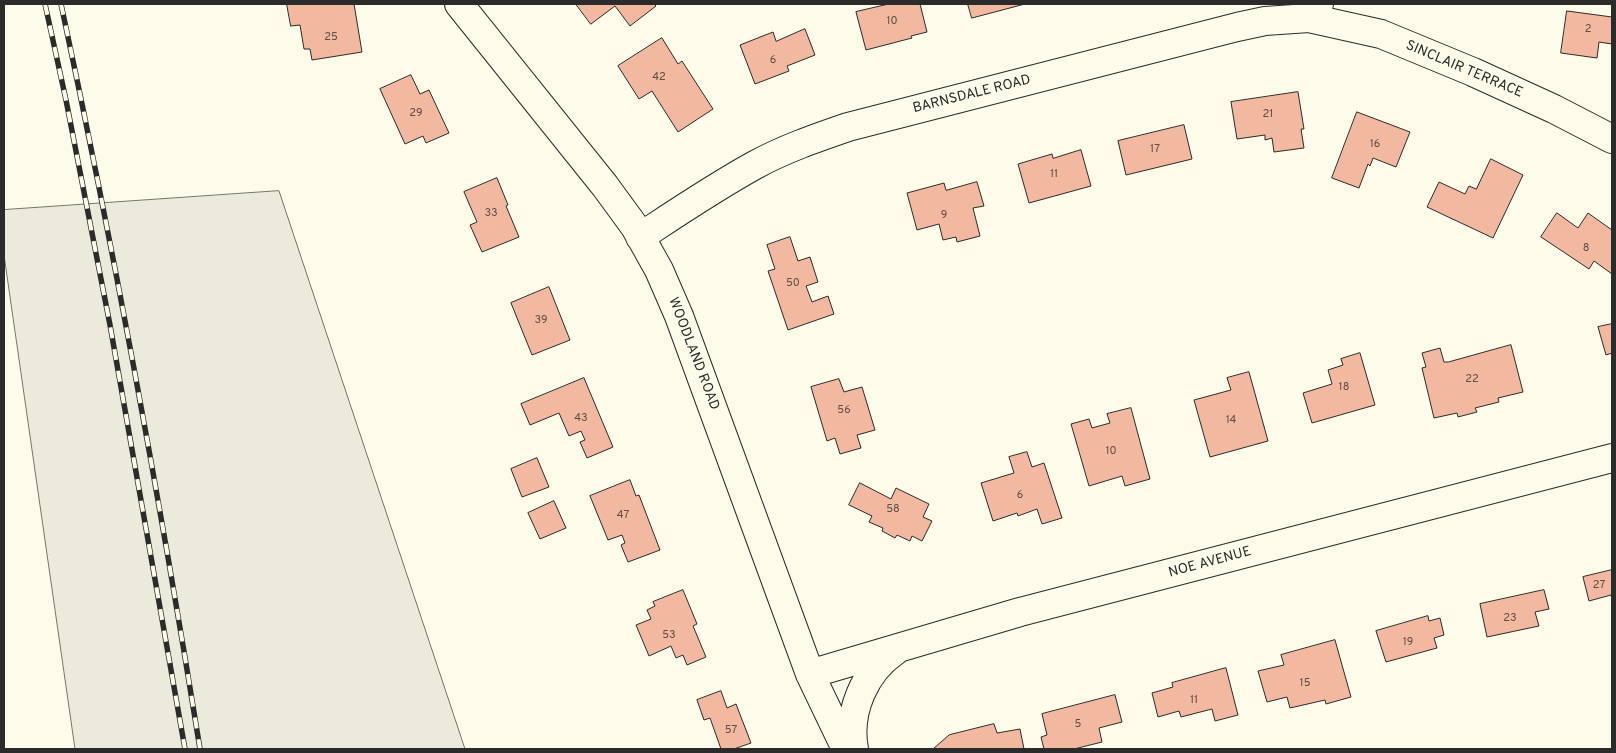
<!DOCTYPE html>
<html>
<head>
<meta charset="utf-8">
<style>
	body { margin:0 }
	#map { position:relative; width:1616px; height:753px; overflow:hidden; background:#fdfbea; font-family:Overpass,sans-serif }
	canvas { display:block }
	.frame { position:absolute; inset:0; border:5px solid #2b2b2b; pointer-events:none }
</style>
</head>
<body>
<div id="map">
<canvas width="1616" height="753"></canvas>
<div class="frame"></div>
</div>
<script>
const ctx = document.querySelector('canvas').getContext('2d');
ctx.lineJoin = 'round';
function fillPath(path, color) {
  ctx.fillStyle = color;
  ctx.fill(path, 'evenodd');
}
function trace(path, color, width, dash) {
  ctx.strokeStyle = color;
  ctx.lineWidth = width;
  ctx.lineCap = dash ? 'butt' : 'round';
  ctx.setLineDash(dash || []);
  ctx.stroke(path);
}
function drawText(font, color, halo, rows, align = 'center') {
  ctx.font = font + ' Overpass,sans-serif';
  ctx.lineWidth = 4;
  ctx.setLineDash([]);
  ctx.textBaseline = 'middle';
  ctx.strokeStyle = halo;
  ctx.fillStyle = color;
  for (const [text, x, y, turn = 0] of rows) {
    ctx.save();
    ctx.translate(x, y);
    ctx.rotate((+turn || 0) * Math.PI / 180);
    ctx.textAlign = isNaN(turn) ? turn : align;
    if (halo) ctx.strokeText(text, 0, 0);
    ctx.fillText(text, 0, 0);
    ctx.restore();
  }
}
const green = new Path2D(`
	M279 191 465 749H75L4 255V210Z`);
fillPath(green, '#ecebdb');
trace(green, '#74746e', 1);
const building = new Path2D(`
	M287 4H354L362 52 312 60 310 49H304L300 25 291 26Z
	M576 4H654L656 6 630 26 615 6 591 24Z
	M889 4H920L927 32 911 36 912 38 866 50 856 12Z
	M968 4H1025L972 18Z
	M1567 11 1612 17V44L1599 42 1597 58 1561 53Z
	M805 29 815 55 787 66 789 71 755 84 740 45 773 32 776 41Z
	M662 38 678 64 682 61 713 109 678 132 652 91 639 99 618 66Z
	M411 75 420 94 429 90 449 133 426 143 423 136 405 144 380 89Z
	M1298 92 1304 129H1301L1304 148 1274 152 1272 138 1265 140V135L1237 139 1231 102Z
	M1357 112 1410 132 1396 167 1373 158 1370 166 1368 164 1359 188 1332 178Z
	M1184 125 1192 159 1126 175 1118 141Z
	M1081 150 1091 186 1029 203 1018 164 1052 154 1053 158Z
	M1491 159 1523 175 1493 238 1427 207 1439 182 1465 194 1469 186 1476 189Z
	M497 178 508 205 506 206 519 237 482 252 470 225 477 222 464 192Z
	M977 182 984 206 973 208 980 236 957 242 956 237 943 240 939 224 917 230 907 193 944 183 946 190Z
	M1557 213 1578 228 1588 213 1612 230V274L1594 261 1589 269 1541 237Z
	M790 237 798 261 810 257 818 282 806 286 812 302 828 296 834 314 788 330 768 271 775 269 767 245Z
	M549 287 570 340 532 355 511 303Z
	M1612 324V353L1606 355 1598 327Z
	M1511 345 1523 392 1498 398 1499 402 1475 408 1477 412 1458 417 1457 413 1434 418 1422 368 1426 367 1422 353 1440 348 1444 362H1448Z
	M1360 353 1375 405 1312 423 1303 393 1332 384 1328 370 1343 365 1341 359Z
	M1249 372 1268 441 1210 457 1194 400 1231 390 1227 378Z
	M584 378 613 447 587 458 580 442 585 440 581 431 569 436 559 413 530 425 521 404Z
	M839 379 844 392 862 387 875 430 857 435 861 448 840 454 835 438 827 441 811 387Z
	M1131 408 1150 479 1125 486 1122 476 1089 486 1071 424 1089 419 1092 428 1110 423 1107 414Z
	M1027 452 1032 467 1044 463 1062 518 1042 524 1037 509 1018 516 1017 513 993 521 981 483 1014 473 1009 457Z
	M537 458 549 487 522 497 511 469Z
	M630 480 636 496 639 495 660 550 628 562 621 545 625 543 622 535 608 540 590 496Z
	M860 483 891 499 896 488 929 504 923 517 932 521 922 541 912 536 910 541 897 535 895 538 882 531 883 528 869 522 872 516 849 505Z
	M554 501 566 528 540 539 528 513Z
	M1612 570V600L1611 595 1589 601 1583 577Z
	M683 590 697 624 693 626 706 657 687 665 683 655 676 658 671 646 649 656 636 625 651 619 647 610 655 606 653 602Z
	M1544 590 1549 609 1535 612 1539 626 1487 637 1480 604Z
	M1428 616 1429 621 1440 618 1444 635 1434 638 1437 648 1386 662 1376 631Z
	M1335 640 1351 697 1326 704 1325 700 1290 708 1287 697 1267 702 1258 671 1284 665 1281 655Z
	M1226 668 1238 715 1215 721 1212 709 1181 717 1179 711 1158 717 1152 693 1173 687 1172 683Z
	M721 691 727 708 736 704 751 743 734 749H721L710 718 704 720 697 700Z
	M1115 695 1122 722 1099 728 1102 742 1074 749H1044L1041 737 1047 735 1042 714Z
	M994 724 997 733 1020 729 1024 749H933L949 735Z`);
fillPath(building, '#f2b8a0');
trace(building, '#2b2b2b', 1);
const minor = new Path2D(`
	M459 4 605 186 635 227 659 270 679 316 810 674 846 749
	M1309 18 1381 34 1473 72 1554 109 1612 139
	M640 237C678 212 715 187 755 165 784 149 816 138 848 127L1237 27 1265 21 1309 18 1319 4
	M810 674 1020 612 1612 458
	M854 749C847 712 865 671 895 651`);
trace(minor, '#2b2b2b', 30);
trace(minor, '#fdfbea', 28);
const rail = new Path2D(`
	M45 4 66 100 110 325 185 749
	M61 4C114 251 160 500 200 749`);
trace(rail, '#2b2b2b', 5.5);
trace(rail, '#fdfbea', 4, [11]);
drawText('11px', '#5d4e48', null, [
	["10",892,22],
	["2",1588,30],
	["25",331,38],
	["6",773,61],
	["42",659,78],
	["29",416,114],
	["21",1268,115],
	["16",1375,145],
	["17",1155,150],
	["11",1054,175],
	["33",491,214],
	["9",944,216],
	["8",1586,249],
	["50",793,284],
	["39",541,321],
	["22",1472,380],
	["18",1344,388],
	["56",844,411],
	["43",581,419],
	["14",1231,421],
	["10",1111,452],
	["6",1020,496],
	["58",893,510],
	["47",623,516],
	["27",1599,586],
	["23",1510,619],
	["53",669,636],
	["19",1408,643],
	["15",1305,684],
	["11",1194,701],
	["5",1078,725],
	["57",731,731]
]);
drawText('14px', '#2b2b2b', '#fdfbea', [
	["SINCLAIR TERRACE",1464,70,23],
	["BARNSDALE ROAD",972,95,-14],
	["WOODLAND ROAD",693,354,69],
	["NOE AVENUE",1210,563,-15]
]);
</script>
</body>
</html>
